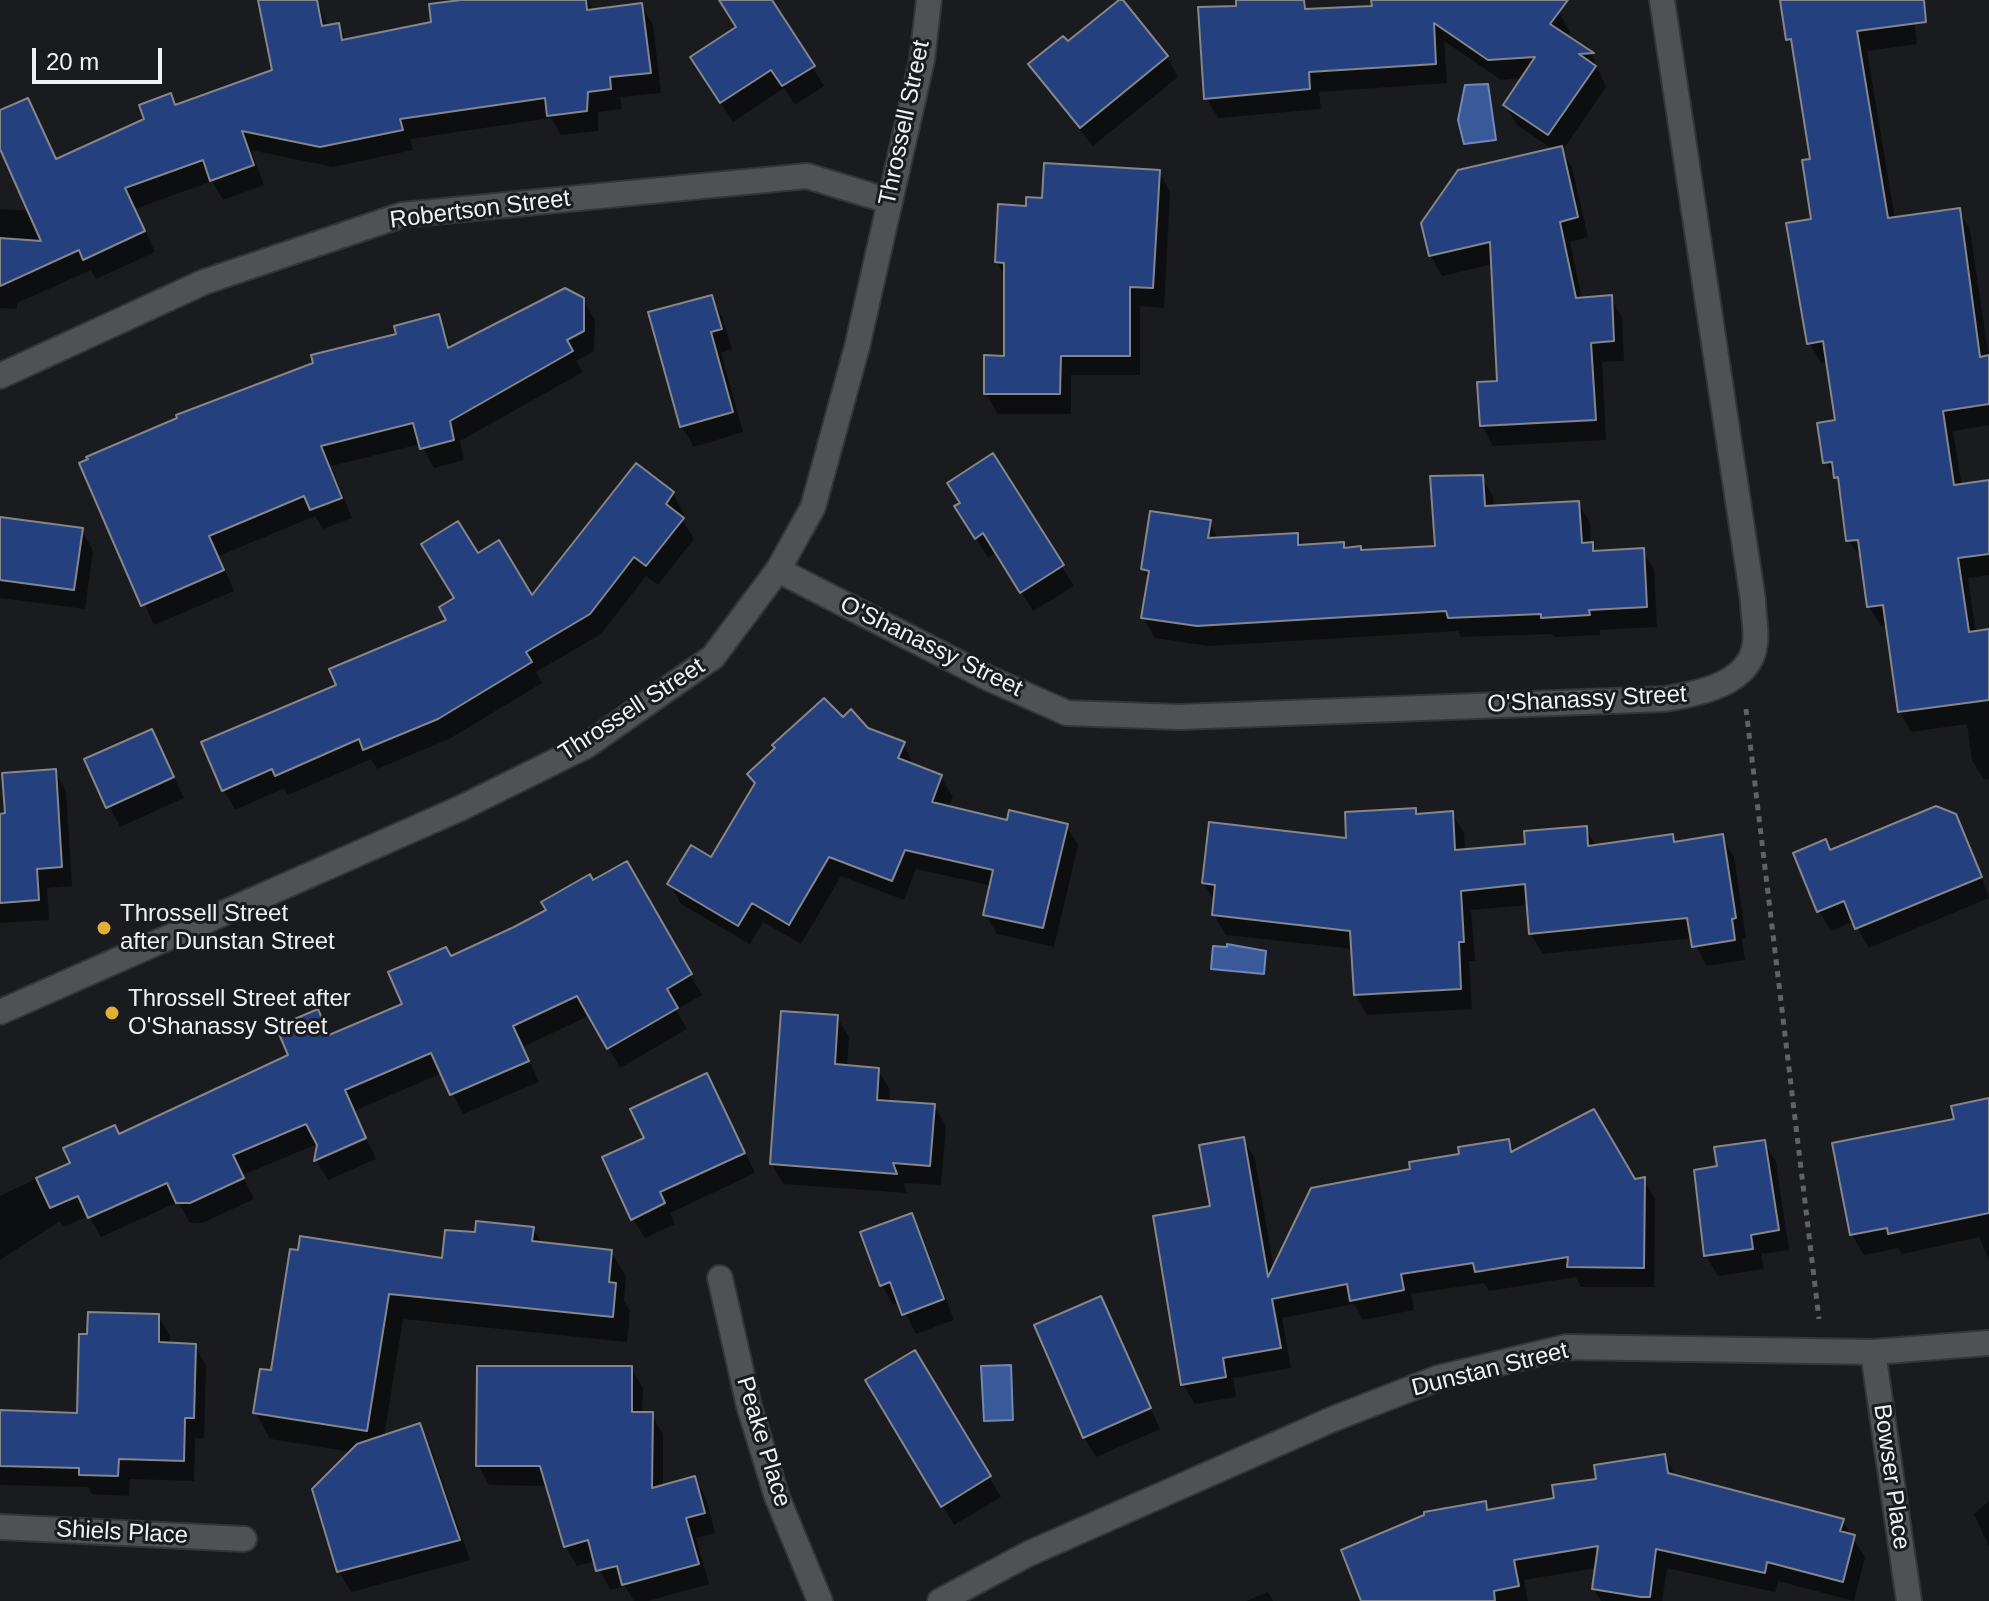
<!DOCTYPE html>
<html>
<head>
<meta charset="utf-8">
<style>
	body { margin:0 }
	#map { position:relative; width:1989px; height:1601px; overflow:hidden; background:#191b1f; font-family:Helvetica,sans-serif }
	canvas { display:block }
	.scale { position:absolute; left:32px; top:48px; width:130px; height:36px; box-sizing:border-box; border:4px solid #f0f1f4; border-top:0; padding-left:10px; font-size:24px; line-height:28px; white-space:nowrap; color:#f0f1f4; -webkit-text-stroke:6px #191b1f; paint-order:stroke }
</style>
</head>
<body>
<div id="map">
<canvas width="1989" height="1601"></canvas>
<div class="scale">20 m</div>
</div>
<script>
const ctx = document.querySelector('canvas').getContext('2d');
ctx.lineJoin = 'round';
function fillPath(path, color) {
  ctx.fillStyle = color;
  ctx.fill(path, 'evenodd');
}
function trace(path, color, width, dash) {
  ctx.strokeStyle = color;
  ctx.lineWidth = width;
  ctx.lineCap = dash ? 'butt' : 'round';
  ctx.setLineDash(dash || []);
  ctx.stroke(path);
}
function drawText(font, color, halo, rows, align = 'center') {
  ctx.font = font + ' Helvetica,sans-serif';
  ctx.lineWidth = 6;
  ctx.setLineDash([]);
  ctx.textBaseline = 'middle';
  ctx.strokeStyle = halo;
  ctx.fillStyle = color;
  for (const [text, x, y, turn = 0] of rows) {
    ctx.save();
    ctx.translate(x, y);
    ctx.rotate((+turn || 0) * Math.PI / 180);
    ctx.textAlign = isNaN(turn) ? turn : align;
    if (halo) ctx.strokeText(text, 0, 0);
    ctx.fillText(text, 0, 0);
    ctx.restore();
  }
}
const water = new Path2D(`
	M1488 84 1496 140 1464 144 1458 120 1465 85Z
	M1227 944 1266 951 1264 974 1211 969 1213 946 1227 947Z
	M1011 1365 1013 1420 984 1421 981 1366Z`);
fillPath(water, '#3a5999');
trace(water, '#7187b4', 2);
fillPath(new Path2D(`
	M261 0H317L328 27 338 25 347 41 537 0H587L594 11 641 5 653 25 661 93 620 97 622 109 598 112V131L561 135 551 118 410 139 413 150 333 167 251 150 264 185 223 200 212 181 135 209 155 252 96 279 91 270 17 303V309L0 308V209L30 211 0 144V112L27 100 57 160 147 120 170 96 176 107 274 71Z
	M743 0H769L824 86 795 105 784 88 733 122 704 78 738 28Z
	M1248 0H1288L1303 3 1308 11 1374 8 1373 0H1540L1559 12 1570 32 1566 37 1592 55 1606 87 1562 151 1572 168 1588 237 1570 242 1582 299 1611 298 1622 318 1624 361 1602 362 1606 440 1493 446 1482 426 1499 383 1493 264 1442 276 1431 256 1424 223 1554 150 1517 125 1505 105 1523 78 1501 80 1444 41 1447 83 1319 92 1321 109 1218 118 1206 98 1238 8Z
	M1782 0H1912L1917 44 1867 51 1895 219 1959 210 1970 230 1989 359V425L1953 431 1962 486 1989 482V575L1968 578 1976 633 1989 631V779L1984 780 1972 760 1967 724 1911 732 1900 712 1888 625 1881 626 1869 606 1863 560 1848 540 1839 482 1825 462 1837 422 1828 362 1821 363 1809 343 1812 161 1795 53 1788 39Z
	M1167 57 1178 77 1093 146 1042 84 1031 64Z
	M1159 172 1170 192 1164 308 1140 306V375H1071V414H998L986 394 1006 358V278L997 262 1028 208 1044 200Z
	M711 297 722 317 732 349 721 353 743 432 694 447 682 427 651 313Z
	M583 300 595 320 594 351 576 361 583 372 460 441 464 460 434 468 421 444 331 466 352 518 323 529 315 516 219 556 234 591 154 625 82 464 438 317 452 348Z
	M993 456 1074 586 1033 611 996 552 988 558 969 527 961 504Z
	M1482 477 1493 497 1494 507 1578 503 1590 523 1591 544 1597 553 1642 550 1654 570 1657 627 1600 630V635L1555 637 1552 634 1461 637 1458 631 1209 646 1155 638 1144 618 1149 580 1143 569 1209 522 1219 540 1297 535 1304 547 1343 544 1346 549 1362 552 1437 548Z
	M673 494 684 514 681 518 694 539 658 585 646 576 601 634 536 672 542 683 449 739 377 769 371 759 288 795 284 788 235 810 224 790 338 686 449 621 453 601 477 556 532 599Z
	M0 519 81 530 93 550 85 609 0 598Z
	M843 720 903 744 914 766 941 777 953 797 948 808 1008 822 1066 825 1078 845 1054 947 997 934 985 914 992 886 916 869 904 900 841 876 801 944 763 922 750 944 681 904 670 884 712 860 756 786 750 775Z
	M152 731 184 798 120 827 86 760Z
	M55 771 66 791 72 886 47 888 49 920 0 923V816L7 815Z
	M1415 810 1418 816 1452 813 1464 833 1465 851 1528 846 1585 828 1597 847 1672 837 1677 844 1722 837 1734 857 1746 938 1742 939 1745 960 1706 966 1693 938 1543 954 1531 934 1529 905 1471 910 1475 961H1469L1472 1009 1367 1015 1356 995 1353 949 1226 935 1214 915 1215 903 1204 883 1348 840Z
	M1955 816 1967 836 1989 898 1869 948 1854 921 1831 931 1819 911 1831 851Z
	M626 863 702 995 676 1010 687 1029 620 1068 590 1015 523 1047 539 1082 463 1114 442 1073 354 1111 366 1136 322 1155V1159L367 1140 376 1159 328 1180 316 1160 320 1143 242 1175 254 1199 202 1223H190L178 1202 101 1237 89 1216 63 1227 60 1221 0 1260V1196L291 1056 317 1012 331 1037 404 1005 450 958 515 929Z
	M837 1017 849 1037 847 1067 878 1070 890 1090 889 1103 934 1106 946 1126 941 1185 903 1183 907 1193 783 1184 772 1164Z
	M717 1095 755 1173 670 1213 675 1224 645 1238 633 1219 646 1139Z
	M1989 1100V1260L1979 1237 1902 1254 1898 1248 1864 1255 1852 1235 1834 1145 1956 1120Z
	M1243 1139 1255 1159 1274 1270 1413 1171 1508 1141 1515 1152 1634 1181 1644 1180 1655 1199 1654 1287H1581L1576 1277 1489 1291 1484 1283 1411 1294 1414 1310 1363 1320 1354 1304 1282 1318 1291 1368 1233 1378 1236 1397 1195 1404 1183 1384 1212 1208Z
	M1764 1142 1776 1162 1789 1250 1761 1254 1764 1269 1718 1276 1706 1256 1719 1168Z
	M911 1216 922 1236 954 1320 916 1334 900 1302 893 1305 882 1285Z
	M533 1228 542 1244 611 1252 626 1277 624 1300 630 1311 627 1342 403 1319 384 1437 419 1426 430 1446 470 1560 351 1592 339 1572 315 1490 352 1452 270 1439 256 1413 272 1373 292 1251 444 1260 476 1234Z
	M1101 1298 1160 1429 1096 1457 1084 1437Z
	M158 1316 170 1336V1345L195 1346 206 1366 204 1438H195L194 1481 130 1479 129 1496 92 1494 88 1487 0 1485V1412L79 1415Z
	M915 1352 1001 1497 954 1525 868 1381Z
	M631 1368 643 1388 642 1414H651L663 1434V1487L694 1478 706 1498 715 1533 696 1538 709 1584 648 1601H634L625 1586 610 1590 596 1561 577 1566 566 1547 548 1486 489 1485 478 1465Z
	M1664 1456 1676 1477 1842 1520 1865 1557 1854 1601 1778 1581 1775 1592 1667 1568 1662 1601H1601L1594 1589 1597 1568 1524 1580 1528 1601H1363L1484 1503 1490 1511 1557 1499Z
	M1989 1501V1547L1974 1514Z
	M1268 1592 1273 1601H1246Z`), '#0007');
const building = new Path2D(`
	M258 0H317L322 26 339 23 342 40 431 22 429 4 461 0H586L587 10 642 3 651 73 610 77 611 89 588 92 587 111 547 116 545 98 400 119 403 130 320 147 242 131 254 165 210 181 203 160 125 188 145 231 83 260 79 250 0 286V238L41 241 0 149V110L28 98 56 159 144 119 139 105 171 93 175 105 272 70Z
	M719 0H772L815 66 782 86 771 70 720 103 690 57 736 27Z
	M1119 0H1123L1168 56 1080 128 1028 64 1063 36 1068 41Z
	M1236 0H1304L1305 9 1372 6 1371 0H1568L1550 24 1594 53 1579 54 1596 66 1548 135 1503 105 1535 57 1488 60 1434 23 1436 64 1309 72 1310 89 1204 99 1198 7 1236 6Z
	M1780 0H1924L1926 22 1857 31 1888 218 1960 208 1980 357 1989 355V404L1943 411 1954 485 1989 480V554L1958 558 1969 632 1989 629V700L1898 712 1883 605 1867 607 1858 540 1846 541 1838 477 1834 478 1832 462 1823 463 1817 423 1835 420 1823 341 1807 344 1786 223 1811 219 1802 160 1810 159 1791 39 1786 40Z
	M1562 146 1578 217 1560 222 1576 298 1612 295 1614 341 1591 343 1596 420 1480 426 1477 382 1497 381 1490 242 1429 256 1421 223 1458 170Z
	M1044 163 1160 170 1153 288 1130 287V356H1061L1060 394H984V355L1004 356V263L995 262 998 204 1026 206V197L1042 198Z
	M565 288 584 298V331L567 340 573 351 450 421 454 440 420 449 413 423 321 446 342 498 310 510 304 496 209 536 224 570 141 606 79 463 88 459 86 457 177 418 176 415 313 363 311 355 396 334 394 326 439 314 448 348Z
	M712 295 722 329 711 332 733 412 680 427 648 312Z
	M993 453 1064 565 1020 593 983 533 975 539 954 506 960 503 947 483Z
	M636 463 674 492 666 504 684 518 646 566 634 557 590 614 526 652 532 662 438 719 363 750 359 739 275 776 272 769 222 791 201 742 336 685 329 669 446 620 439 607 454 598 421 544 458 521 478 553 499 540 532 595Z
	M1483 475 1485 506 1579 501 1582 543 1593 542V551L1644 548 1647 607 1589 610 1590 615 1541 618V614L1448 618 1446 611 1197 626 1141 618 1149 571 1141 569 1150 511 1211 520 1208 538 1298 533V545L1344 542V548L1361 546V550L1435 546 1430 476Z
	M0 517 83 528 74 590 0 580Z
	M824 698 843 717 851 709 868 728 905 742 898 758 942 775 932 802 1007 820 1009 810 1068 824 1043 928 983 915 993 870 905 850 892 881 829 857 789 925 752 903 738 926 667 884 691 845 711 857 755 783 747 774 775 748 772 745Z
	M152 729 174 777 106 808 84 759Z
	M56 769 62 867 37 869 39 900 0 903V814L5 813 2 773Z
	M1936 806 1956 814 1982 877 1855 929 1844 901 1817 912 1793 853 1826 839 1830 850Z
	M1416 808V814L1453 811 1455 850 1525 844 1524 831 1587 826 1588 846 1673 834 1674 842 1723 834 1736 918 1732 919 1735 940 1692 947 1687 918 1529 934 1525 884 1461 891 1464 942H1459L1461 989 1354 995 1350 931 1212 915 1215 885 1202 883 1209 822 1346 838 1345 812Z
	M627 861 692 974 667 989 678 1008 607 1049 577 996 513 1026 529 1061 450 1095 431 1053 345 1090 366 1138 314 1161 317 1145 306 1124 233 1155 244 1178 190 1203H176L167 1183 88 1218 78 1196 50 1208 36 1178 70 1163 63 1148 115 1125 119 1134 288 1055 276 1027 318 1009 329 1035 402 1004 388 972 446 947 451 956 514 927 546 910 541 902 590 874 593 880Z
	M781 1011 838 1015 835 1064 879 1068 877 1100 935 1104 930 1166 893 1163 897 1174 770 1164Z
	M707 1073 745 1153 660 1192 665 1203 631 1220 602 1157 644 1138 630 1109Z
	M1989 1098V1213L1888 1234 1887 1228 1850 1235 1832 1143 1954 1119 1951 1106Z
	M1594 1109 1635 1179 1645 1177 1644 1268 1567 1267 1568 1257 1475 1272 1473 1263 1401 1274 1404 1290 1350 1301 1347 1284 1272 1299 1281 1348 1223 1358 1226 1377 1181 1385 1153 1216 1210 1206 1199 1145 1244 1137 1268 1277 1311 1188 1410 1169 1409 1162 1459 1154 1458 1147 1509 1139 1511 1152Z
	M1765 1140 1779 1230 1751 1235 1753 1249 1704 1256 1694 1170 1717 1166 1714 1147Z
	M912 1213 944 1299 902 1315 890 1282 880 1286 860 1232Z
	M476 1221 534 1227 532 1241 612 1250 609 1282 616 1283 613 1317 389 1294 367 1431 253 1413 260 1369 271 1370 290 1249 298 1250 300 1236 442 1258 445 1230 475 1232Z
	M1101 1296 1151 1408 1083 1438 1034 1325Z
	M88 1312 159 1314V1342L196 1344 194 1418H185L184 1461 119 1459 118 1476 79 1475V1468L0 1466V1410L77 1413 79 1334H87Z
	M915 1350 991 1476 941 1507 865 1380Z
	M477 1366H632V1412H653L652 1488 695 1476 705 1513 686 1518 699 1564 622 1585 617 1566 596 1571 588 1540 564 1547 540 1466H476Z
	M420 1423 460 1540 337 1572 312 1489 357 1444Z
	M1665 1454 1668 1473 1844 1519 1840 1531 1855 1535 1843 1582 1767 1562 1765 1573 1656 1549 1650 1597H1641L1592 1589 1598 1546 1514 1560 1519 1586 1494 1591 1495 1601H1361L1341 1550 1424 1515V1512L1486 1501 1487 1510 1554 1498 1552 1485 1596 1479 1594 1465Z`);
fillPath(building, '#24407e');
trace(building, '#84868b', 2);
const minor = new Path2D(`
	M0 376 204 282 402 215 807 176 889 201
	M778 570 988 678 1067 713 1179 717 1665 699C1696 694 1750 685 1755 644 1757 631 1753 614 1753 600L1662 0
	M0 1012 461 808 586 746 713 657 778 570 813 507 857 347 922 60 929 0
	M720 1278 749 1406 777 1497 820 1601
	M1873 1352 1909 1601
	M0 1527 244 1539
	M940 1601 1028 1554 1333 1419 1438 1378 1566 1347 1873 1352 1989 1343`);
trace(minor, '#333539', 28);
trace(new Path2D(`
	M1746 709 1819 1319`), '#616266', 5, [6, 6]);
trace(minor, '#505153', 24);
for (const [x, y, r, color] of [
	[104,928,8,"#e3ae35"],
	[112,1013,8,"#e3ae35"]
]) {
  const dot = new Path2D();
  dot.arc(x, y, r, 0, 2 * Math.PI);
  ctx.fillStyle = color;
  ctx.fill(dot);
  trace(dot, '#191b1f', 3);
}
drawText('24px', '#f0f1f4', '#191b1f', [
	["Throssell Street",905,123,-78],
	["Robertson Street",480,210,-7],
	["O'Shanassy Street",931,647,26],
	["O'Shanassy Street",1587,700,-3],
	["Throssell Street",632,710,-33],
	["Dunstan Street",1490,1370,-14],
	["Peake Place",763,1442,73],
	["Bowser Place",1891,1477,82],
	["Shiels Place",122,1533,3]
]);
drawText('24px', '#f0f1f4', '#191b1f', [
	["Throssell Street",120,914],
	["after Dunstan Street",120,942],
	["Throssell Street after",128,999],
	["O'Shanassy Street",128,1027]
], 'left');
</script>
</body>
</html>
